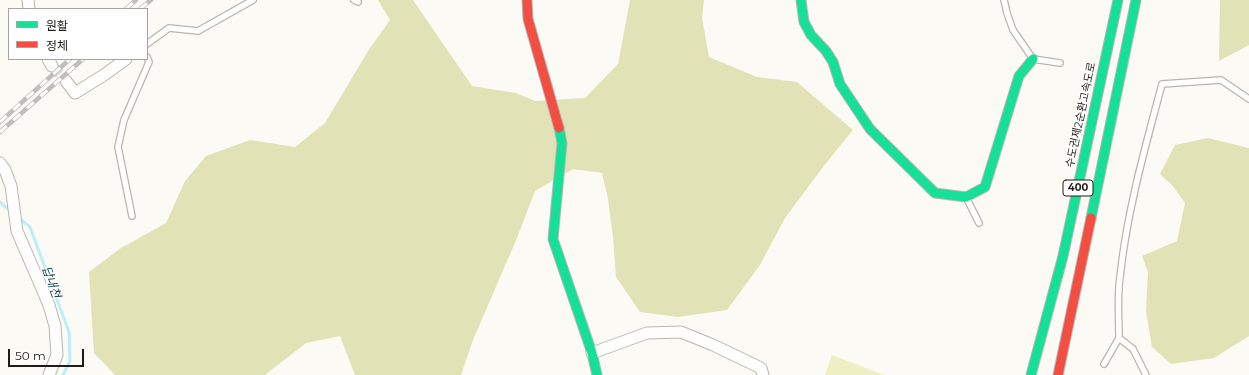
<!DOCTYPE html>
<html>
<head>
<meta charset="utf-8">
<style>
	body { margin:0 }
	#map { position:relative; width:1249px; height:375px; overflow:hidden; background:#fcfaf4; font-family:Montserrat,"Noto Sans KR",sans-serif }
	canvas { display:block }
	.legend { position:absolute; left:8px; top:8px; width:140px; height:52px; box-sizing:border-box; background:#fff; border:1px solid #a5a4a2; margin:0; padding:5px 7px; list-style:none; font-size:12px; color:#1e1c16 }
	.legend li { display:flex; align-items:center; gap:8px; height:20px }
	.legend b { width:20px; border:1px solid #a5a4a2 }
	.scale { position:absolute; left:8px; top:349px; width:76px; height:18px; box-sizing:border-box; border:2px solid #1e1c16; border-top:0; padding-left:5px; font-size:12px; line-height:14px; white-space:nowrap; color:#1e1c16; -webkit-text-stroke:3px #fff; paint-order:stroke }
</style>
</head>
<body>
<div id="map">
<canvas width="1249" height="375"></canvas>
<ul class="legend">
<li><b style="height:5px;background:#16e098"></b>원활</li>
<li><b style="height:5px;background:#f24e42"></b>정체</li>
</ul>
<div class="scale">50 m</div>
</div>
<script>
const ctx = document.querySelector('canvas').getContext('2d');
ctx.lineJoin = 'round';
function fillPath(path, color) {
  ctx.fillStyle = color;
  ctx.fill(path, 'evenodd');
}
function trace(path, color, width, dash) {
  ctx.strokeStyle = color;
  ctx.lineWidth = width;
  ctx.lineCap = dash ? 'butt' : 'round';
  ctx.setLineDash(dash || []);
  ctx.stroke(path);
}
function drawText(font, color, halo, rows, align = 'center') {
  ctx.font = font + ' Montserrat,"Noto Sans KR",sans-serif';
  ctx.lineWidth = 3;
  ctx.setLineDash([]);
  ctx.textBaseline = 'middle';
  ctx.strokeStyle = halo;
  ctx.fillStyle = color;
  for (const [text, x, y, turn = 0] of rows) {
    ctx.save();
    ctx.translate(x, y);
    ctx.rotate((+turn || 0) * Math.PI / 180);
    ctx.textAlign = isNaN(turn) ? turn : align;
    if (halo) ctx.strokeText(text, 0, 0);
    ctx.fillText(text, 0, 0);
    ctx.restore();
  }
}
fillPath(new Path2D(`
	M832 355 884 375H825Z`), '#eef0c4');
fillPath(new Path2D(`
	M378 0H413L472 86 516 93 535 101 585 98 618 64 630 0H704L702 18 709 57 757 77 797 82 853 130 823 167 785 218 760 265 727 310 678 317 640 312 616 277 613 237 608 199 602 173 573 169 535 191 517 238 473 340 461 375H355L340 336 306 343 265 375H115L94 353 89 272 121 248 166 223 185 181 206 156 250 140 295 147 325 123 368 51 390 20Z
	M1220 0H1249V45L1219 61Z
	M1208 138 1249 148V336L1214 358 1171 364 1152 347 1146 311 1148 272 1142 256 1177 241 1185 203 1172 185 1160 174 1175 145Z`), '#e1e3b7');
trace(new Path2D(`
	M0 202 10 211
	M18 217 30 227 69 332 70 361 63 375`), '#bbeefa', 3);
trace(new Path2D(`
	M52 66 66 81`), '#dbd9d3', 11, [11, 5.5]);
const lane = new Path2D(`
	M354 0 358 2
	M1004 0 1007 13 1013 30 1033 59 1060 63
	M147 44 169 28 198 31 253 0
	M966 197 979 223
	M132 216 118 147 124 120 149 62 147 57
	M1119 338C1119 318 1117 297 1120 277 1127 211 1145 148 1162 84L1221 80 1249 99
	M1104 364 1119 338 1133 349 1146 375`);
const street = new Path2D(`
	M28 0 29 9
	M48 59 52 66
	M66 81 75 93 104 75 126 59
	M0 163 5 170 11 186 17 231 49 305 55 326 57 355 49 375
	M592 353 647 333 681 332 713 345 761 368 763 375`);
const fast = new Path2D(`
	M801 0 804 22 811 35 826 51 833 62 840 84 870 129 935 193 966 197 985 187 1019 76 1033 59
	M559 128 562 143 553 239 592 353 597 375
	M1091 218 1136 0
	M1031 375 1063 256 1118 0`);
const jam = new Path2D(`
	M527 0 528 19 559 128
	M1058 375 1091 218`);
trace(lane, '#b8b6b1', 8);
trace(street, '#b8b6b1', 13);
trace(fast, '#b8b6b1', 11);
trace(jam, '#b8b6b1', 11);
trace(lane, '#fffefd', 5.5);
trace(street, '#fffefd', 11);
trace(fast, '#16e098', 9);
trace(jam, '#f24e42', 9);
const rail = new Path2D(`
	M126 9 136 0
	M140 9 151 0
	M0 122 70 59
	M0 132 83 59`);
trace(rail, '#c0bebd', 4.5);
trace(rail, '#fff', 3, [9]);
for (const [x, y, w] of [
	[1078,188,30]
]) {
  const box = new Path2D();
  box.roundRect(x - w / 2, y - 8, w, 16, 3);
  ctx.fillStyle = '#fff';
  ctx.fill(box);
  trace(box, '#1e1c16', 1);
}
drawText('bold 10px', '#1e1c16', null, [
	["400",1078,188]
]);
drawText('11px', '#1e1c16', '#fff', [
	["수도권제2순환고속도로",1081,115,-78]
]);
drawText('italic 12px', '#17434d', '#fff', [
	["답내천",51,282,70]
]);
</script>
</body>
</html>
